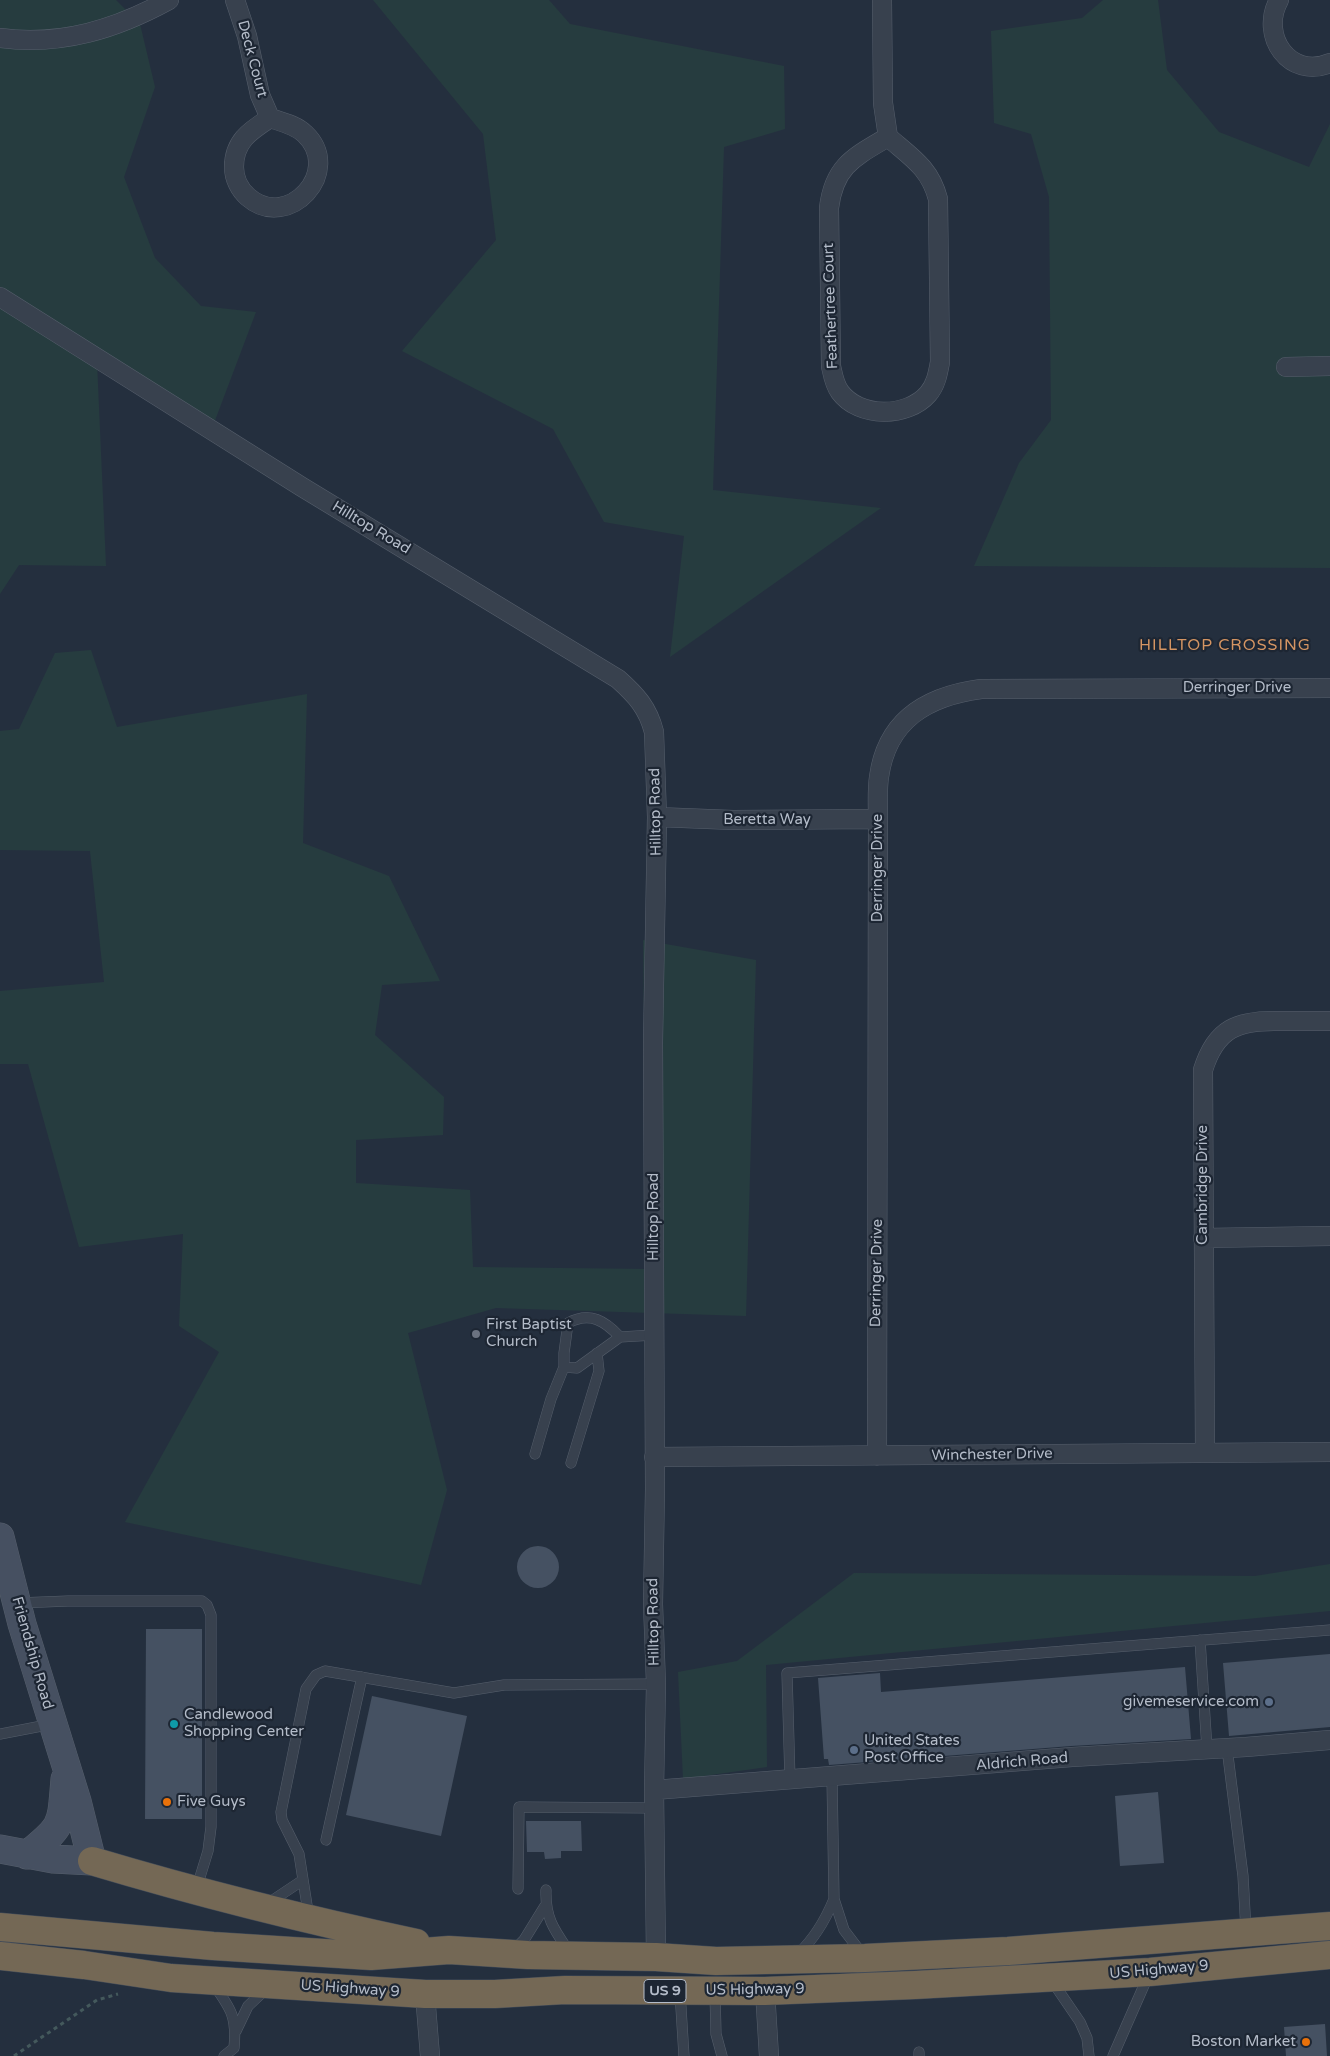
<!DOCTYPE html>
<html>
<head>
<meta charset="utf-8">
<style>
	body { margin:0 }
	canvas { display:block; background:#242f3e }
</style>
</head>
<body>
<canvas width="1330" height="2056"></canvas>
<script>
const ctx = document.querySelector('canvas').getContext('2d');
ctx.lineJoin = 'round';
function fillPath(path, color) {
  ctx.fillStyle = color;
  ctx.fill(path, 'evenodd');
}
function trace(path, color, width, dash) {
  ctx.strokeStyle = color;
  ctx.lineWidth = width;
  ctx.lineCap = dash ? 'butt' : 'round';
  ctx.setLineDash(dash || []);
  ctx.stroke(path);
}
function drawText(font, color, halo, rows, align = 'center') {
  ctx.font = font + ' "Varela Round",sans-serif';
  ctx.lineWidth = 4.5;
  ctx.setLineDash([]);
  ctx.textBaseline = 'middle';
  ctx.strokeStyle = halo;
  ctx.fillStyle = color;
  for (const [text, x, y, turn = 0] of rows) {
    ctx.save();
    ctx.translate(x, y);
    ctx.rotate((+turn || 0) * Math.PI / 180);
    ctx.textAlign = isNaN(turn) ? turn : align;
    if (halo) ctx.strokeText(text, 0, 0);
    ctx.fillText(text, 0, 0);
    ctx.restore();
  }
}
fillPath(new Path2D(`
	M0 0H116L140 24 155 87 124 177 155 258 201 306 256 312 211 431 97 362 106 566 19 565 0 594Z
	M373 0H549L570 24 784 66 785 129 724 147 713 490 881 508 670 657 684 536 604 522 553 429 402 351 496 240 483 134Z
	M1103 0H1158L1167 70 1219 132 1309 167 1330 124V568L974 566 1019 463 1051 420 1049 197 1031 134 994 123 991 31 1082 18Z
	M91 650 117 727 307 694 303 843 389 876 440 981 382 985 375 1035 444 1097 443 1135 356 1140V1183L470 1190 473 1267 647 1269 643 940 756 960 746 1316 496 1308 408 1333 447 1490 421 1585 125 1522 219 1352 179 1326 183 1234 79 1247 28 1064H0V991L104 982 90 851 0 850V731L19 729 55 653Z
	M1330 1564V1611L766 1665 767 1767 683 1779 678 1672 737 1661 854 1573 1255 1576Z`), '#263c3f');
fillPath(new Path2D(`
	M517 1567a21 21 0 1 1 42 0a21 21 0 1 1-42 0Z
	M146 1629H202V1819H145Z
	M1330 1654V1727L1229 1736 1223 1663Z
	M1185 1667 1191 1739 1071 1746 829 1765 828 1759H824L818 1678 880 1673 881 1692Z
	M372 1696 467 1716 441 1836 346 1815Z
	M1158 1792 1164 1863 1120 1866 1115 1796Z
	M526 1821H581L582 1851H561V1858L545 1859 544 1852H527Z
	M1325 2024 1327 2056H1286L1284 2027Z`), '#455162');
const lane = new Path2D(`
	M620 1337 577 1368 564 1367V1353L568 1323C590 1311 605 1321 620 1337L654 1335
	M535 1454 551 1399 564 1367
	M571 1463 599 1371 597 1353
	M18 1603 68 1601H202L207 1605 211 1615V1827L208 1851 196 1890
	M1200 1640 1207 1749
	M0 1734 52 1724
	M1227 1748 1243 1876 1246 1931
	M832 1777 834 1899 844 1930 863 1955
	M790 1780 787 1673 1330 1630
	M326 1840 362 1677
	M518 1889 519 1807 654 1808
	M546 1890C545 1919 555 1931 570 1953
	M267 1904 303 1880
	M309 1918 299 1854 282 1820 281 1812 306 1689 316 1675 325 1671 454 1693 504 1685 656 1684
	M514 1950 524 1940 545 1906
	M798 1954C815 1938 825 1921 834 1899
	M1052 1981 1080 2022 1087 2038 1089 2056
	M214 1985C231 2009 237 2017 234 2048L224 2056
	M680 1992 684 2056
	M715 1993 716 2034 722 2056
	M236 2031 248 2006 267 1988
	M919 2052V2056
	M1113 2056 1149 1974`);
const street = new Path2D(`
	M235 0 247 36 260 95 270 118
	M882 0 883 103 888 137
	M1279 0C1259 36 1290 80 1330 63
	M0 38C62 46 116 29 169 0
	M270 118C282 122 296 125 305 134 344 171 288 232 248 197 240 190 234 179 234 167 234 141 250 131 270 118Z
	M888 137C911 157 930 168 938 199L940 362C938 373 936 385 928 394 907 418 859 418 840 392 834 384 833 375 831 366L829 208C834 166 854 157 888 137Z
	M0 297 302 487 618 679C636 695 648 708 654 732L657 817 653 1042 655 1489 653 1604 656 1684 654 1790 656 1957
	M1286 367 1330 366
	M657 817 733 820 878 819
	M1203 1238 1330 1236
	M1205 1453 1203 1070C1216 1028 1238 1020 1279 1021 1296 1021 1313 1021 1330 1021
	M877 1456 878 819C878 805 877 790 879 777 887 719 928 696 981 689L1330 688
	M654 1457 1330 1452
	M654 1790 1072 1757 1246 1747 1330 1740
	M765 1991 769 2056
	M425 1994 430 2056`);
const secondary = new Path2D(`
	M0 1537 22 1624 77 1801 92 1861 53 1859 0 1849
	M27 1855C64 1825 61 1826 65 1779`);
const highway = new Path2D(`
	M92 1861C199 1893 307 1920 416 1943
	M0 1927 213 1946 371 1956 449 1950 528 1955 656 1957 716 1961 865 1958 1008 1951 1330 1926
	M0 1956 84 1965 171 1978 425 1994H495L565 1990 765 1991 915 1985 1150 1972 1330 1955`);
trace(lane, '#565f6c', 11);
trace(street, '#565f6c', 20);
trace(secondary, '#565f6c', 29);
trace(highway, '#434c59', 29);
trace(new Path2D(`
	M14 2056 97 2000 118 1994`), '#44595c', 3, [4, 4]);
trace(lane, '#38414e', 10);
trace(street, '#38414e', 19);
trace(secondary, '#465061', 28);
trace(highway, '#746855', 28);
for (const [x, y, r, color] of [
	[476,1334,5,"#6b7280"],
	[1269,1702,5,"#5c6f8a"],
	[174,1724,5,"#0f9aa8"],
	[854,1750,5,"#5c6f8a"],
	[167,1802,5,"#e8710a"],
	[1306,2042,5,"#e8710a"]
]) {
  const dot = new Path2D();
  dot.arc(x, y, r, 0, 2 * Math.PI);
  ctx.fillStyle = color;
  ctx.fill(dot);
  trace(dot, '#1d2633', 2);
}
for (const [x, y, w] of [
	[665,1991,42]
]) {
  const box = new Path2D();
  box.roundRect(x - w / 2, y - 11.5, w, 23, 4);
  ctx.fillStyle = '#1d2633';
  ctx.fill(box);
  trace(box, '#b4bcc9', 1);
}
drawText('bold 14px', '#b4bcc9', null, [
	["US 9",665,1991]
]);
drawText('15px', '#b4bcc9', '#1d2633', [
	["Deck Court",252,59,75],
	["Feathertree Court",831,306,-92],
	["Hilltop Road",371,528,31],
	["Derringer Drive",1237,688],
	["Hilltop Road",656,812,-91],
	["Beretta Way",767,820],
	["Derringer Drive",878,868,-90],
	["Cambridge Drive",1203,1185,-90],
	["Hilltop Road",654,1217,-90],
	["Derringer Drive",877,1273,-89],
	["Winchester Drive",992,1455,-1],
	["Hilltop Road",654,1622,-91],
	["Friendship Road",32,1653,74],
	["Aldrich Road",1022,1762,-5],
	["US Highway 9",1159,1970,-5],
	["US Highway 9",350,1989,4],
	["US Highway 9",755,1990,-1]
]);
drawText('15px', '#b4bcc9', '#1d2633', [
	["First Baptist",486,1325],
	["Church",486,1342],
	["givemeservice.com",1259,1702,"right"],
	["Candlewood",184,1715],
	["Shopping Center",184,1732],
	["United States",864,1741],
	["Post Office",864,1758],
	["Five Guys",177,1802],
	["Boston Market",1296,2042,"right"]
], 'left');
ctx.letterSpacing = '1px';
drawText('16px', '#d59563', '#1d2633', [
	["HILLTOP CROSSING",1225,646]
]);
ctx.letterSpacing = '0px';
</script>
</body>
</html>
